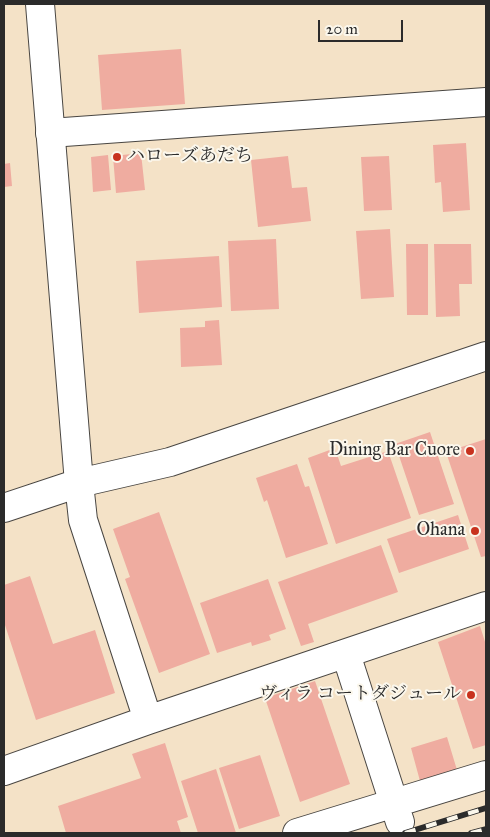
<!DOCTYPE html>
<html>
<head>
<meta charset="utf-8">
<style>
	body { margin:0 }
	#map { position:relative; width:490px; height:837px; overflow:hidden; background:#f4e2c7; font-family:"IM FELL Great Primer",serif }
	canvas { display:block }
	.frame { position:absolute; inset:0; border:5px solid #2b2b2b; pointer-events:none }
	.scale { position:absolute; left:318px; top:20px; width:85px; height:22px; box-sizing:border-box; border:2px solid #2b2b2b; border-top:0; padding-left:6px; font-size:15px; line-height:18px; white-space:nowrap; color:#2b2b2b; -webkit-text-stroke:4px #fbf7ec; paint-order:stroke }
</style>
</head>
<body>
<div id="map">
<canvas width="490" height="837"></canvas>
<div class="frame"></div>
<div class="scale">20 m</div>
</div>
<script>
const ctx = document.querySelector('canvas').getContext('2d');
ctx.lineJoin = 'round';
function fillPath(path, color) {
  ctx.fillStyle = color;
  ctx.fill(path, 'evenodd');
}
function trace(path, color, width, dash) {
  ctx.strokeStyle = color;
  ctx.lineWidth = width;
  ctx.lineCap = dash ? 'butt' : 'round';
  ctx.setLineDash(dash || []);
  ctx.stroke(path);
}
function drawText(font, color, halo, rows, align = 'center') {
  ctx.font = font + ' "IM FELL Great Primer","Noto Serif JP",serif';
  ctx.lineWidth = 4;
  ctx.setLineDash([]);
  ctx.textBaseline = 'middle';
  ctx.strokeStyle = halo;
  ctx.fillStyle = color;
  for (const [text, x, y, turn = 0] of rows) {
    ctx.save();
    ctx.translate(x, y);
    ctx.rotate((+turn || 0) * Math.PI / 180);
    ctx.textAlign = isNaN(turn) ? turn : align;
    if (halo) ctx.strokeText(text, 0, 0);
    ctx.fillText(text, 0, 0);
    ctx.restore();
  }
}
fillPath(new Path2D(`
	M181 49 185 104 102 110 98 55Z
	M466 143 470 210 443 212 441 182 435 183 433 145Z
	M141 153 145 190 116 193 113 156Z
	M108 155 111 190 93 192 91 157Z
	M288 156 292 188 307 187 311 221 258 227 251 160Z
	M389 156 392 210 364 211 361 157Z
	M10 163 12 186 4 187V164Z
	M390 229 394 297 361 299 356 231Z
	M276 239 279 309 231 311 228 241Z
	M406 244H428V315H407Z
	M434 244H471L472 284H459L460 316 436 317Z
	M219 256 222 307 139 313 136 261Z
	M219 320 222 365 181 367 180 328 205 327V321Z
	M430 432 454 504 419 515 395 444Z
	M486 439V556L481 557 446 452Z
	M335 448 341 466 388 451 411 518 336 544 308 458Z
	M297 464 305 487 309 486 328 544 286 558 267 500 264 502 256 478Z
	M159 512 210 654 159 673 125 579 130 577 113 529Z
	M458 515 469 549 399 573 387 539Z
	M381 545 398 592 308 624 314 642 301 646 278 582Z
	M30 576 53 644 95 630 115 693 36 720 4 622V585Z
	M268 579 286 629 269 635 271 640 252 646 251 642 217 653 200 603Z
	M480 626 486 645V745L473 749 438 642Z
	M315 681 350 784 300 802 265 698Z
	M447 737 457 770 420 781 411 748Z
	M165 743 188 817 177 821 181 833H66L58 806 141 778 132 754Z
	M260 755 280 816 239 829 219 768Z
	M216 769 236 833H198L181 781Z`), '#efaca0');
const minor = new Path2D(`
	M50 133 486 102
	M79 483 83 520 148 720
	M346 654 400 822
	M4 771 148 720 486 606
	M297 833 486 775`);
const tertiary = new Path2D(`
	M40 4 79 483
	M4 508 79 483 170 462 486 356`);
trace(minor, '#494642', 30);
trace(tertiary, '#494642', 30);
trace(minor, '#fff', 28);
trace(tertiary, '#fff', 28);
const rail = new Path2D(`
	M405 833 486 808
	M471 833 486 829`);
trace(rail, '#2b2b2b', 5.5);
trace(rail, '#fbf7ec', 4, [11]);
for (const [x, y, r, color] of [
	[117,157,5,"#c8321e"],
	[470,451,5,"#c8321e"],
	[475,531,5,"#c8321e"],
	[471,695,5,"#c8321e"]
]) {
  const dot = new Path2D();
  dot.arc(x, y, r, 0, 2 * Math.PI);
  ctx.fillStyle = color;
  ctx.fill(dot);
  trace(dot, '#fbf7ec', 2);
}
drawText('18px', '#2b2b2b', '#fbf7ec', [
	["ハローズあだち",127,157,"left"],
	["Dining Bar Cuore",460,451],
	["Ohana",465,531],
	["ヴィラ コートダジュール",461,695]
], 'right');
</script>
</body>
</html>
